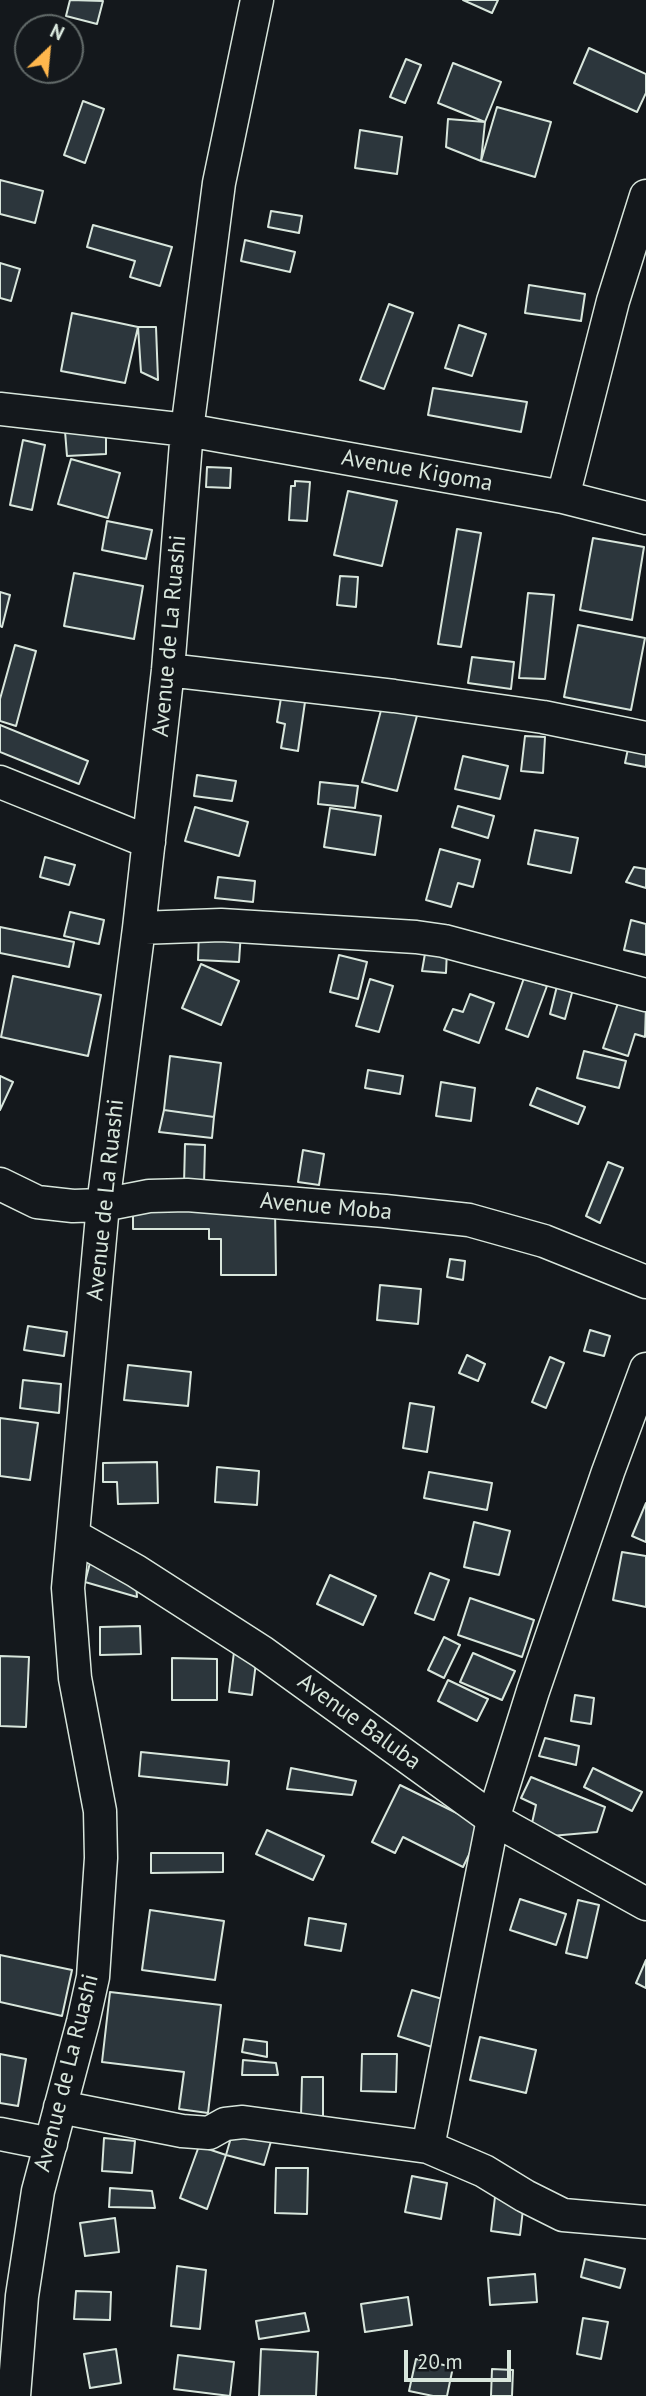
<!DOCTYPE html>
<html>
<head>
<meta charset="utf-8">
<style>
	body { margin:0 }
	#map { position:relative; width:646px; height:2396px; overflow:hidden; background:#14181c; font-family:"PT Sans",sans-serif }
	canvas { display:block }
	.north { position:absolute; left:14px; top:14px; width:70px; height:70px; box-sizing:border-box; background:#14181c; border:2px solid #626a69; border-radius:50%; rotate:26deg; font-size:19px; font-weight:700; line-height:28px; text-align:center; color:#d8e6dc }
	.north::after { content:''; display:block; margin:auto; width:24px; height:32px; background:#ffb74d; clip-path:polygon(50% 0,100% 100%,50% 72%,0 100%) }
	.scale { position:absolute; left:404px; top:2350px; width:107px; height:32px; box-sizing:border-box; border:4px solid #d8e6dc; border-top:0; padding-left:9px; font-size:21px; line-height:24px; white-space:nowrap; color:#d8e6dc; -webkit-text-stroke:5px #14181c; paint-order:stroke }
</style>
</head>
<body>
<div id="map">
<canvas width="646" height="2396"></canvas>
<div class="north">N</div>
<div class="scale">20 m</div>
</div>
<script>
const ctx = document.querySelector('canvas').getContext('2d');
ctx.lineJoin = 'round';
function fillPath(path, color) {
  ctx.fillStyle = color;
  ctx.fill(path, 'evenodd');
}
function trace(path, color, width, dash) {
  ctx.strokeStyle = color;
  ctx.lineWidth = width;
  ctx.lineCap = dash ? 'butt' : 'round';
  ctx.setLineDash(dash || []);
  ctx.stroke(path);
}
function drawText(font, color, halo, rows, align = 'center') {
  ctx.font = font + ' "PT Sans",sans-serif';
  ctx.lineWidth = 5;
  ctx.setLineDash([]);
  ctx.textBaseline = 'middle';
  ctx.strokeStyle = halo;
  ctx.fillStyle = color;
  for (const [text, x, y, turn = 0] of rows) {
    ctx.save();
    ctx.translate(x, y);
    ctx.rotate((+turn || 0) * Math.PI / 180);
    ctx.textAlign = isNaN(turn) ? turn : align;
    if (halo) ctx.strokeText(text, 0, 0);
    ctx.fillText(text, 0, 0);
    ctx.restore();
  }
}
const building = new Path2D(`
	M70 0 103 1 97 24 66 16Z
	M463 0H498L492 13Z
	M589 48 646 74V93L637 112 574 83Z
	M406 59 421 65 405 103 390 97Z
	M453 63 501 82 485 122 438 103Z
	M83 101 104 109 85 163 64 155Z
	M497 107 551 122 535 177 481 161Z
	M448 119 485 122 481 161 446 147Z
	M360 130 402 137 397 174 355 168Z
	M0 180 43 191 35 223 0 214Z
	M271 211 302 216 299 233 268 227Z
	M93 225 172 247 160 286 130 277 135 261 87 247Z
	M245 240 295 252 290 272 241 261Z
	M0 263 20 269 11 301 0 298Z
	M529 285 585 294 581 321 525 313Z
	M389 304 413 313 384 389 360 380Z
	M72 313 138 327 125 383 61 371Z
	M459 325 486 334 472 376 445 368Z
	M138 327H156L158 380 141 372Z
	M433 388 527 402 521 432 428 415Z
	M65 431 106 432V454L67 456Z
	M23 440 45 445 32 510 10 505Z
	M71 459 120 473 108 518 58 504Z
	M207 467 231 468 230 488 206 487Z
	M295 481 310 482 307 521 289 520 291 486H295Z
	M348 491 397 501 382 566 334 555Z
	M107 521 152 530 146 559 102 550Z
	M457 529 481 533 461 647 438 644Z
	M593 538 644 547 632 620 580 610Z
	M74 573 143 586 134 639 64 626Z
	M340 576 358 577 356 607 337 605Z
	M0 592 10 595 2 627 0 626Z
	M528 593 554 595 545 679 519 678Z
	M578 625 645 638 631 710 564 697Z
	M15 645 36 651 16 726 0 721V699Z
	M472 657 514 662 511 689 468 683Z
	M281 698 305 702 298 751 281 748 285 724 277 722Z
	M384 699 419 708 397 791 362 782Z
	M0 725 88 761 79 784 0 752Z
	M525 736 545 737 543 773 521 771Z
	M629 744 646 748V767L625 763Z
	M463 756 508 766 500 799 455 789Z
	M197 775 236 781 232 801 194 796Z
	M320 782 358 786 355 808 318 804Z
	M458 806 494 816 488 838 452 827Z
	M195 807 248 822 239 856 185 841Z
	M330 808 381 816 375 855 324 847Z
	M535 830 578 838 571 873 528 864Z
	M440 849 480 860 473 887 458 883 451 907 426 900Z
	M45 857 75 865 69 885 40 877Z
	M634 867 646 869V888L626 882Z
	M218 877 255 881 253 902 215 898Z
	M70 912 104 920 99 944 64 936Z
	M631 920 646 924V955L624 950Z
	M0 927 74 942 69 967 0 953Z
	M199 930 241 932 239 962 198 960Z
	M426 948 447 950 446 973 422 971Z
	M339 955 367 962 358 999 330 992Z
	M201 964 239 981 221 1025 182 1008Z
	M560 974 576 978 565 1019 550 1014Z
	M13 976 101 995 88 1056 1 1037Z
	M524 978 547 986 528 1037 506 1029Z
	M370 979 393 986 379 1032 356 1026Z
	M470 994 494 1003 479 1043 444 1030 453 1009 463 1012Z
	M620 997 646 1005 645 1037 635 1034 628 1056 603 1048Z
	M584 1051 626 1061 619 1088 577 1078Z
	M170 1056 221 1063 214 1117 164 1110Z
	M368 1070 403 1076 400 1094 365 1088Z
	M0 1076 13 1082 0 1110Z
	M441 1082 475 1088 471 1121 436 1116Z
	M537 1088 585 1107 578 1124 530 1105Z
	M164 1110 214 1117 212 1138 159 1132Z
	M185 1144 205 1145 204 1184H184Z
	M303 1150 324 1154 319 1185 298 1182Z
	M608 1162 623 1168 600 1223 586 1216Z
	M133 1208H275L276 1275H221V1239H209V1229H133Z
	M450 1259 465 1261 463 1280 447 1277Z
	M380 1285 421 1289 418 1324 377 1320Z
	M28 1326 67 1332 64 1356 24 1350Z
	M590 1330 610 1336 604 1356 584 1351Z
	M467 1355 485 1364 478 1381 459 1373Z
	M550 1357 564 1363 546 1408 532 1402Z
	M128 1365 191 1372 188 1406 124 1400Z
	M23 1380 61 1384 59 1413 20 1408Z
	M410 1403 434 1407 427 1452 403 1448Z
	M0 1418 38 1423 30 1480 0 1476Z
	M157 1462 158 1503 118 1504 117 1482H103V1463Z
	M217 1467 259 1471 257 1505 215 1502Z
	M429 1472 492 1483 487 1510 424 1498Z
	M646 1503V1542L632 1536Z
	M474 1522 510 1531 499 1575 464 1567Z
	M622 1552 646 1556V1607L613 1600Z
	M91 1559 135 1571 137 1597 85 1582Z
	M430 1573 449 1580 434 1620 415 1613Z
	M330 1575 376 1596 363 1625 317 1604Z
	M470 1598 534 1620 522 1657 458 1635Z
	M140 1626 141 1654 100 1655V1627Z
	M444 1637 460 1645 444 1678 428 1670Z
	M234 1652 257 1654 252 1695 229 1692Z
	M473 1653 515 1671 502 1700 460 1682Z
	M0 1656 29 1657 26 1727 0 1726Z
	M172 1658 217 1659V1700H172Z
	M448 1680 488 1699 477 1721 438 1701Z
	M575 1695 594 1698 591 1724 571 1721Z
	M545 1738 579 1746 576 1765 539 1756Z
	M141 1752 229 1761 227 1785 139 1776Z
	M291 1768 356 1781 352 1795 287 1789Z
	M593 1768 642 1792 632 1811 584 1787Z
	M531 1777 605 1807 597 1832 551 1836 532 1823 536 1805 521 1798Z
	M400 1785 483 1826 463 1867 403 1837 395 1853 372 1842Z
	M267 1830 324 1856 313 1880 256 1854Z
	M151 1853H223V1872L151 1873Z
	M520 1899 566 1914 556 1945 510 1930Z
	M578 1900 599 1905 587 1958 566 1953Z
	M150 1910 224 1921 215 1980 142 1970Z
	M309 1918 346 1924 341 1951 305 1945Z
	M0 1955 72 1970 62 2016 0 2002Z
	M646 1960V1988L636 1983Z
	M412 1990 449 2001 435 2048 398 2036Z
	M110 1992 221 2005 208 2113 179 2109 184 2072 102 2062Z
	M480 2037 536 2050 526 2093 470 2080Z
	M244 2039 267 2042V2057L242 2052Z
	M0 2054 26 2059 18 2106 0 2103Z
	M362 2054H397L396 2092 361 2091Z
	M243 2060 276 2063 278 2075H242Z
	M302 2077H323V2116H301Z
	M234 2127 272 2138 264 2165 226 2155Z
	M104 2138 135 2141 132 2173 102 2171Z
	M199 2146 226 2155 207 2209 180 2198Z
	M276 2168H308L307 2214 275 2213Z
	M412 2176 447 2183 441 2219 405 2212Z
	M110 2188 152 2191 155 2208 109 2207Z
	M495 2197 524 2201 520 2235 491 2231Z
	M115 2218 119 2252 85 2256 80 2223Z
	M585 2259 625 2269 620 2288 581 2277Z
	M177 2266 206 2270 200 2329 171 2326Z
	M535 2274 537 2302 490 2305 488 2278Z
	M76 2291 111 2292 110 2320 74 2319Z
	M408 2297 412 2325 365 2332 361 2304Z
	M305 2313 309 2331 259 2339 256 2321Z
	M583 2318 608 2322 601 2359 577 2354Z
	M116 2349 121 2383 90 2388 84 2354Z
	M261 2349 318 2352 316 2396H259Z
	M178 2355 234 2362 230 2396 174 2389Z
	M416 2359 453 2367 447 2396H433L409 2391Z
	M492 2369 513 2370 512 2396H491Z`);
fillPath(building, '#2c363c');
trace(building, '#d8e6dc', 2);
const street = new Path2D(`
	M0 409 187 430 563 497 646 518
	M563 497 613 301 646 196
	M168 670 394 696 543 717 646 738
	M0 782 149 842
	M139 928 221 925 416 937 444 941 646 995
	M0 1184 37 1202 73 1206 103 1205 149 1196 187 1195 385 1211 469 1220 544 1241 646 1282
	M74 1536 136 1571 262 1652 493 1819 646 1904
	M60 2107 182 2131 209 2133 225 2124 243 2122 428 2147 484 2171 525 2196 563 2215 646 2222
	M0 2134 51 2144
	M428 2147 493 1819 533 1691 608 1472 646 1369
	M14 2396 22 2296 38 2191 83 2022 93 1977 101 1858 100 1811 75 1678 68 1588 103 1205 139 928 168 670 187 430 219 183 257 0`);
trace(street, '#d8e6dc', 35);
trace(street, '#14181c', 32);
drawText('23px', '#d8e6dc', '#14181c', [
	["Avenue Kigoma",417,471,10],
	["Avenue de La Ruashi",170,636,-85],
	["Avenue de La Ruashi",106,1200,-84],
	["Avenue Moba",326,1207,5],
	["Avenue Baluba",359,1722,36],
	["Avenue de La Ruashi",67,2073,-76]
]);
</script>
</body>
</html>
